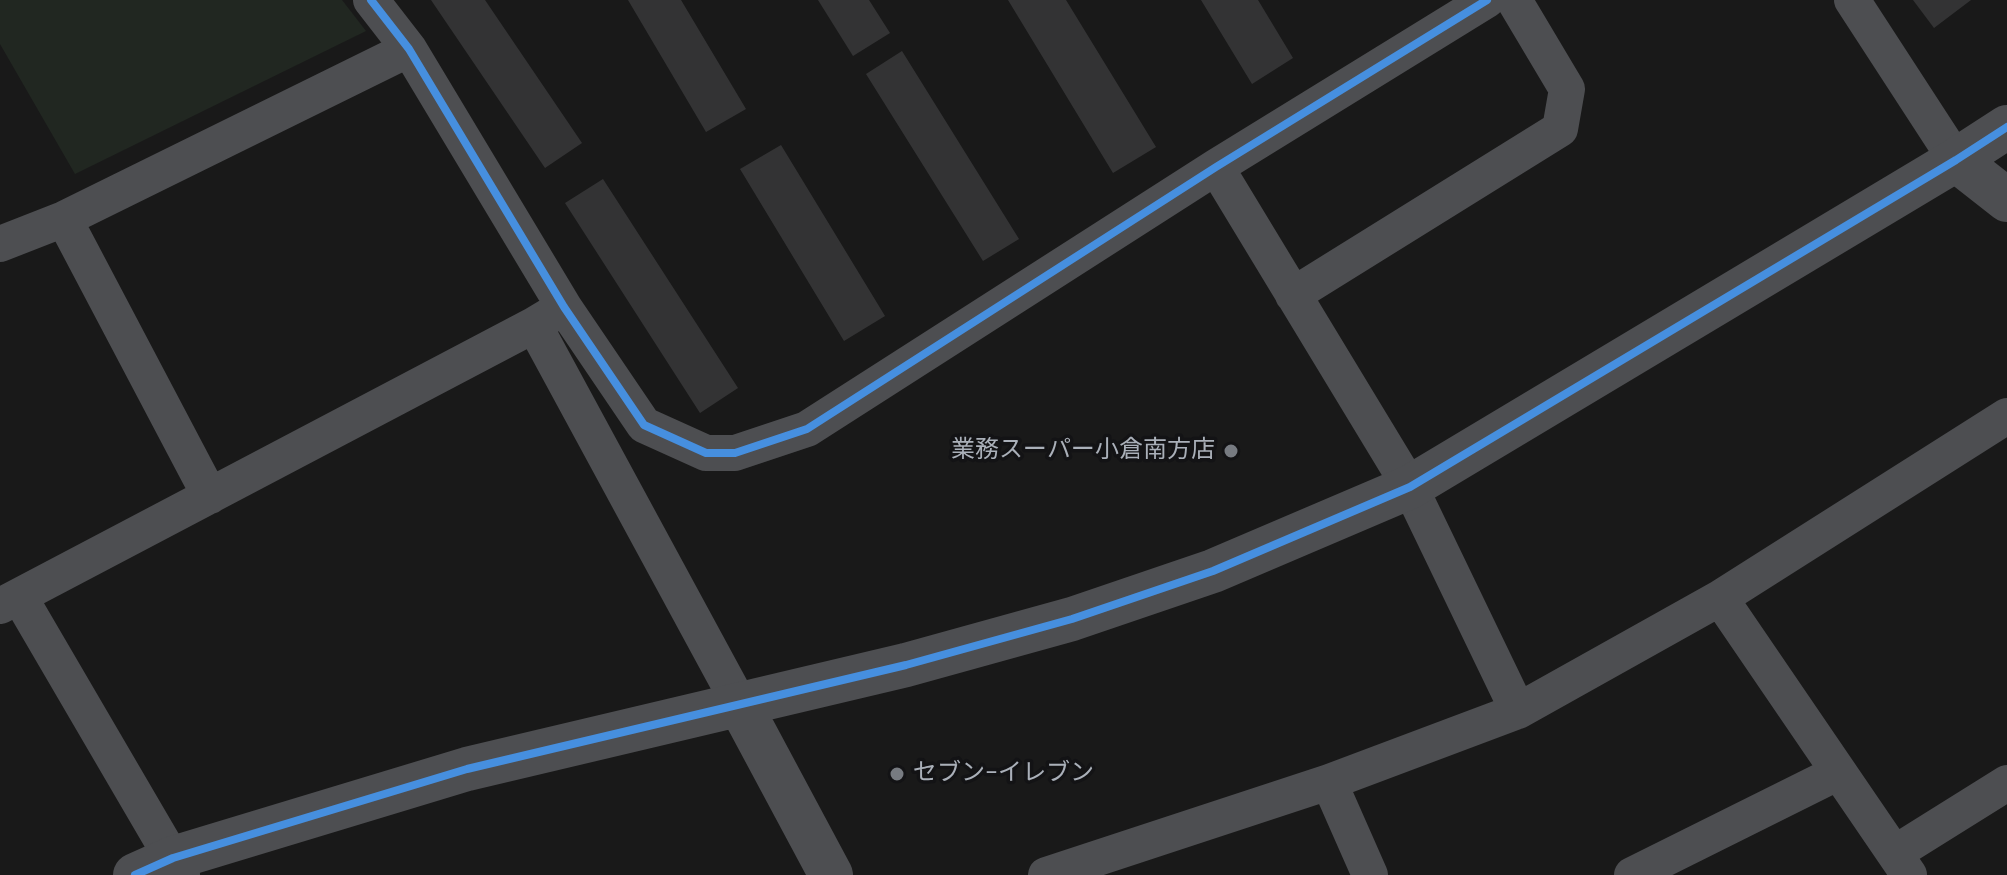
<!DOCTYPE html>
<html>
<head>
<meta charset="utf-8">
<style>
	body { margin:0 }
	canvas { display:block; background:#191919 }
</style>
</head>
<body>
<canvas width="2007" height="875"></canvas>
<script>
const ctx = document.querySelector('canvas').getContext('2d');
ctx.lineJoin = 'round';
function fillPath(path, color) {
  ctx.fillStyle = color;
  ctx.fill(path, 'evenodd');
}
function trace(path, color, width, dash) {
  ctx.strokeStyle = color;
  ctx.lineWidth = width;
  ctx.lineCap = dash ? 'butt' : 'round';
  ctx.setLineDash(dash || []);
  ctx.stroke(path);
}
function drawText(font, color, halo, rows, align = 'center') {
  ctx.font = font + ' "DM Sans","Noto Sans JP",sans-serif';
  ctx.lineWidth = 7;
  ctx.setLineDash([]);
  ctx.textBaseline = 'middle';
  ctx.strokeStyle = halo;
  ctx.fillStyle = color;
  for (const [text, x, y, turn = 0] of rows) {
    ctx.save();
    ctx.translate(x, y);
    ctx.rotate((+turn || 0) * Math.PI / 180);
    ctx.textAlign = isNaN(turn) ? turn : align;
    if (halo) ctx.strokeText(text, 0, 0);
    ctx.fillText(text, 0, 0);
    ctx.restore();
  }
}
fillPath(new Path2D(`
	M0 0H342L366 31 75 174 0 44Z`), '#212721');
fillPath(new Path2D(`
	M431 0H485L582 143 545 168Z
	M628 0H681L746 109 706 132Z
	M818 0H869L890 33 853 56Z
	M1008 0H1066L1156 147 1113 173Z
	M1201 0H1258L1293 58 1252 84Z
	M1913 0H1971L1934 28Z
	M902 51 1019 239 983 261 866 74Z
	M781 145 885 316 844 341 740 169Z
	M603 179 738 388 700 413 565 203Z`), '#333334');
trace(new Path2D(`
	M371 0 409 49 564 307 644 425 706 453H735L807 429 1216 167 1487 0
	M1852 0 1956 160
	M1216 167 1410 487 1518 711
	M64 219 210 496
	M0 244 64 219 409 49
	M1293 295 1560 129 1567 89 1514 0
	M534 325 740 705
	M19 596 182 875
	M1720 598 1909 875
	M0 606 534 325 564 307
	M1329 782 1370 875
	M1895 853 2007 783
	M1046 875 1329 782 1518 711 1720 598 2007 416
	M1632 875 1837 773`), '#4d4e51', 36);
trace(new Path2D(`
	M1956 160 2007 200
	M740 705 831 875
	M135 875 173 858 467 769 906 665 1072 619 1213 571 1410 487 1956 160 2007 127`), '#4d4e51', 44);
trace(new Path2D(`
	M371 0 409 49 564 307 644 425 706 453H735L807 429 1216 167 1487 0
	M135 875 173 858 467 769 906 665 1072 619 1213 571 1410 487 1956 160 2007 127`), '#468fdf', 8);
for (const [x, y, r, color] of [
	[1231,451,8,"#777b81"],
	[897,774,8,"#777b81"]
]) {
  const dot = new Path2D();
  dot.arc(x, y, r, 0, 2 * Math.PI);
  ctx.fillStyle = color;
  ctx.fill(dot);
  trace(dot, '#131315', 3);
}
drawText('24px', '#aab0b9', '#131315', [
	["業務スーパー小倉南方店",1215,451],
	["セブン-イレブン",913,774,"left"]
], 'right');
</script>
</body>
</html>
